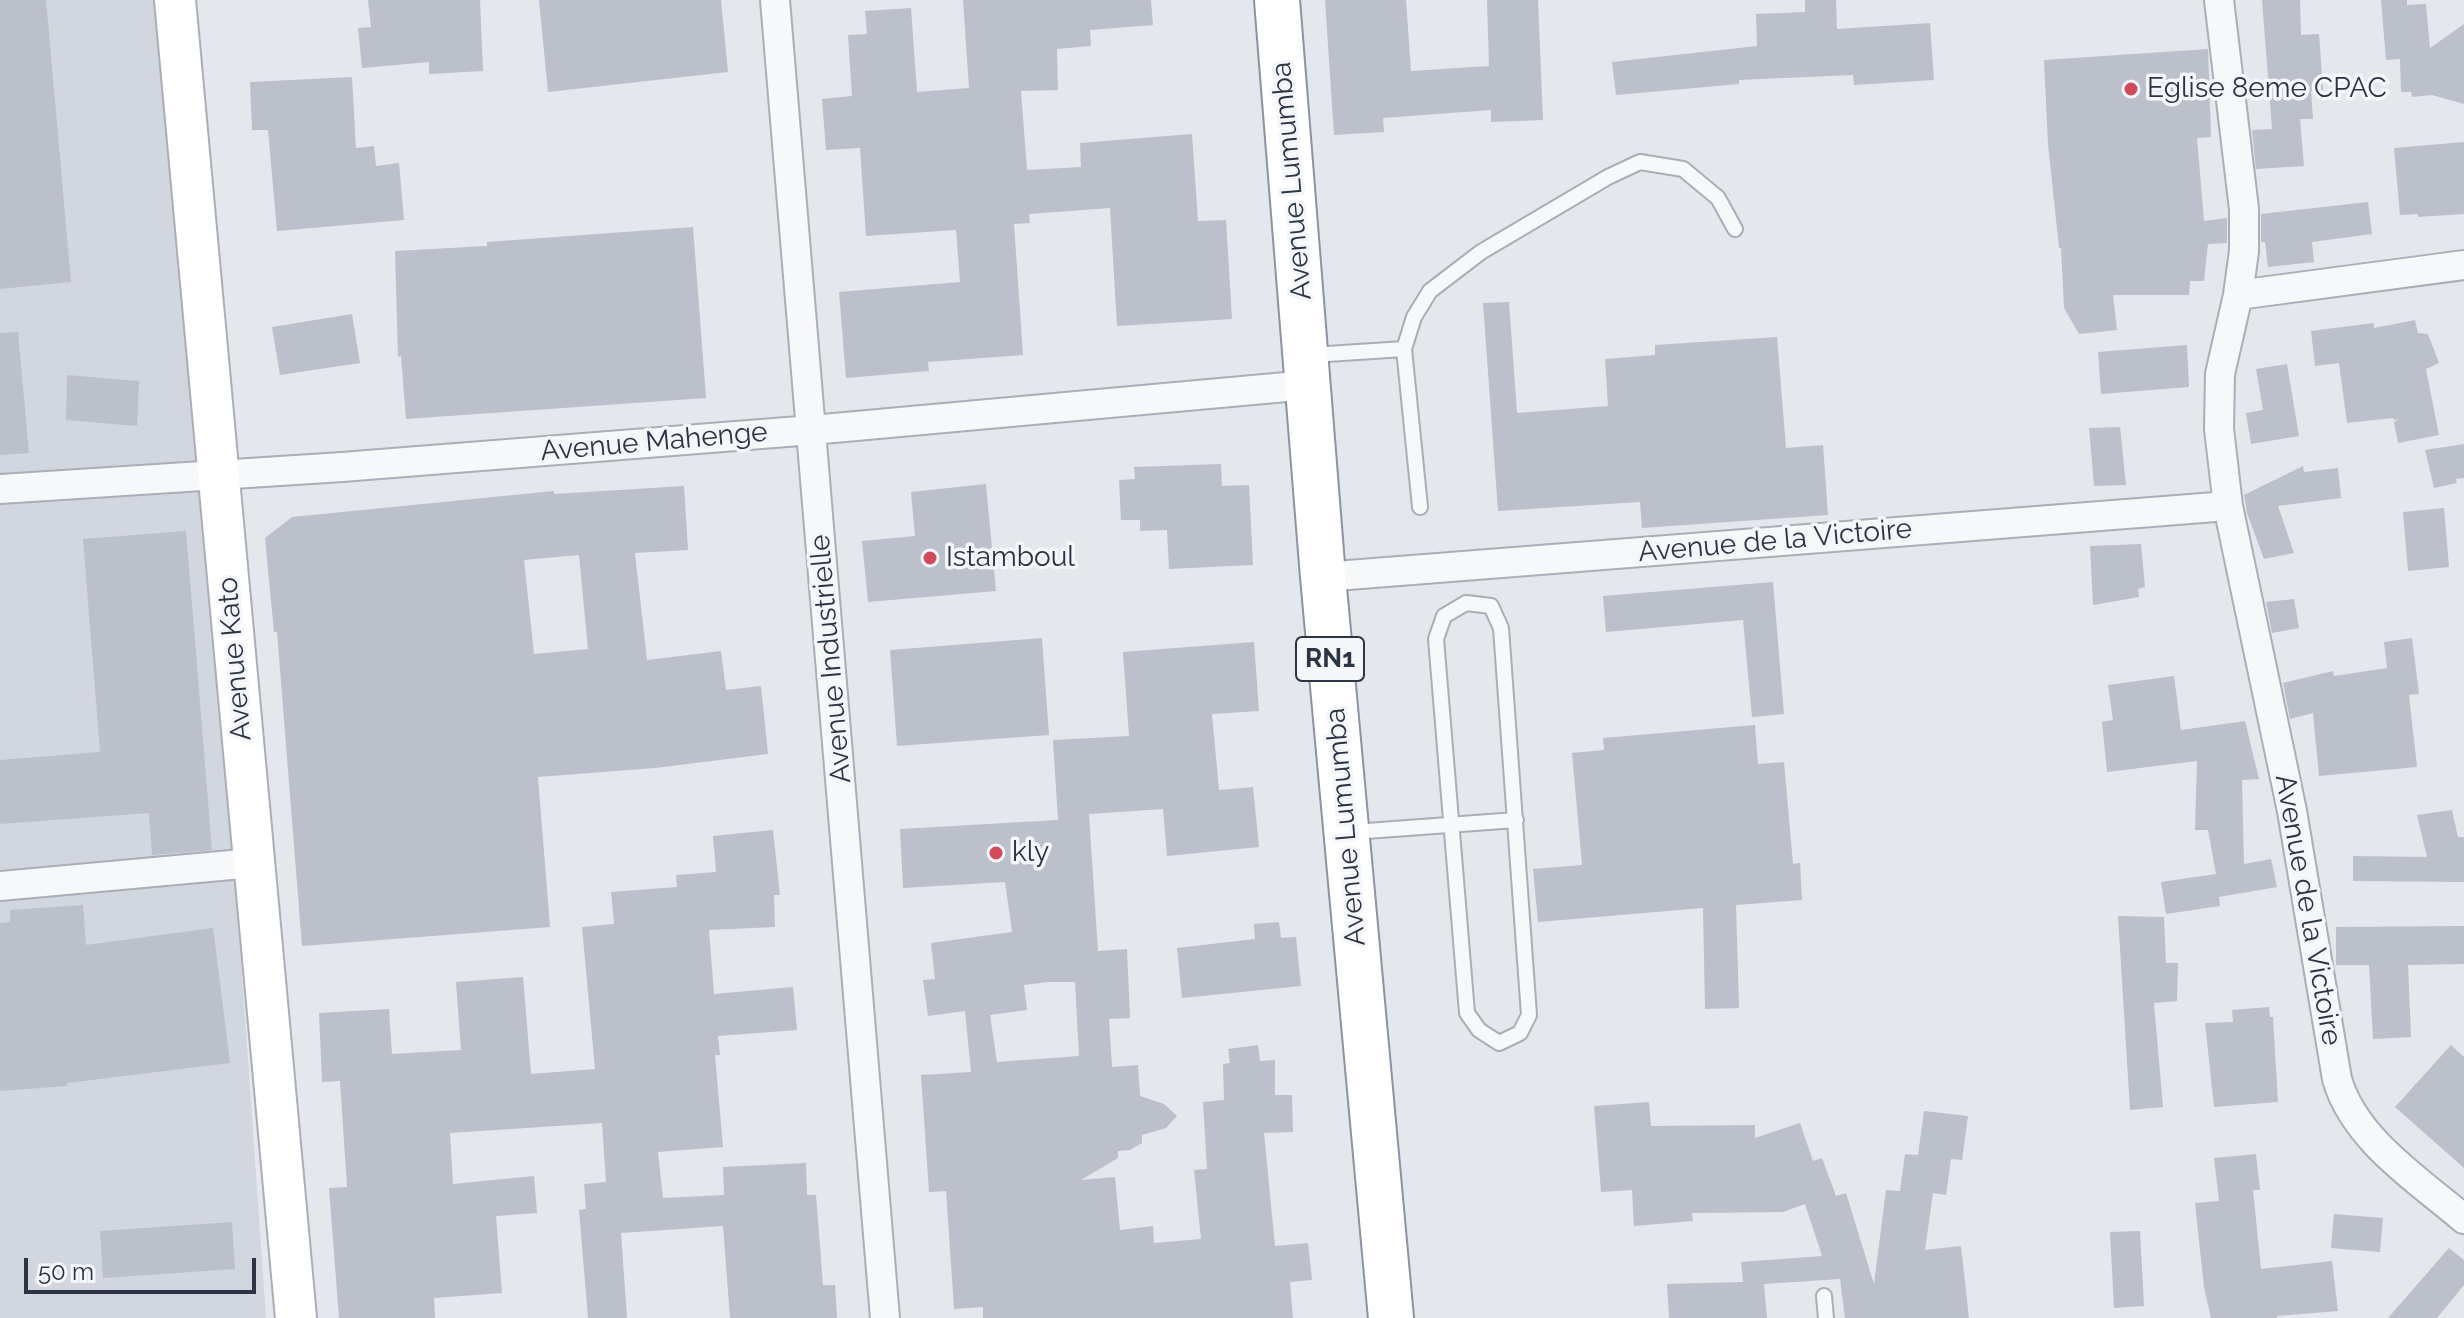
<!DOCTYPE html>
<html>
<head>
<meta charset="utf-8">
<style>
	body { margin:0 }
	#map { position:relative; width:2464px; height:1318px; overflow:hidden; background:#e4e7ec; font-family:Raleway,sans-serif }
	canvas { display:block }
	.scale { position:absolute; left:24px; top:1258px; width:232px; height:36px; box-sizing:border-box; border:4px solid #2b3445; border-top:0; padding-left:10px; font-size:24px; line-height:28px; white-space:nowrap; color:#2b3445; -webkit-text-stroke:6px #f4f6f9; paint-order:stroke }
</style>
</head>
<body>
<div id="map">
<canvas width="2464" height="1318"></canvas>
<div class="scale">50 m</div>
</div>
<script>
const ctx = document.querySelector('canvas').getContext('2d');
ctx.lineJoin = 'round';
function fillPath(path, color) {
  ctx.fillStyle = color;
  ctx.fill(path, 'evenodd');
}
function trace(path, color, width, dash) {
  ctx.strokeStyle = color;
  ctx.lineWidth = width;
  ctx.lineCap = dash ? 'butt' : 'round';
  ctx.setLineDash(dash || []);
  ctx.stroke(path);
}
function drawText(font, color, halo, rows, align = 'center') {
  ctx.font = font + ' Raleway,sans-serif';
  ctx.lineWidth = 7;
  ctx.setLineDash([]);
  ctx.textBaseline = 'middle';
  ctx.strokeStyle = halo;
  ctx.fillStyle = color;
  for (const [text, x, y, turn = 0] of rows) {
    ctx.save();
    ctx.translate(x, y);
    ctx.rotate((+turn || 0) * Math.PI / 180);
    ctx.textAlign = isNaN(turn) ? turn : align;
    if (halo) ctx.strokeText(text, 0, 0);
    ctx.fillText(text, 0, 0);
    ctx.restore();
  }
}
fillPath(new Path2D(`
	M0 0H174L266 1318H0Z`), '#d2d6de');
fillPath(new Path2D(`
	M0 0H46L71 282 0 289Z
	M368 0H480L483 71 429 74V62L362 68 358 28 371 27Z
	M539 0H721L728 72 548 92Z
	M963 0H1151L1153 25 1090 30 1091 46 1057 49 1058 90 1021 91 1027 170 1081 167 1080 143 1192 134 1198 221 1226 220 1232 319 1117 326 1110 208 1029 214 1030 223 1014 224 1023 355 928 362 929 371 846 378 839 292 960 282 956 230 866 236 860 148 826 150 822 99 852 96 848 35 867 34 865 11 911 8 917 92 969 88Z
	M1325 0H1406L1411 71 1489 66 1487 0H1538L1543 120 1491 122V110L1383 118 1384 132 1334 135Z
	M1805 0H1836L1837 29 1930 23 1934 80 1854 85 1853 75 1739 80V84L1616 95 1612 62 1757 46 1756 14 1805 12Z
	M2262 0H2300L2301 35 2319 34 2323 90 2311 91 2313 119H2300L2304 166 2256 169 2252 130 2272 129Z
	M2381 0H2407V5L2426 4 2430 48 2464 24V104L2432 95 2412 97 2411 92H2401L2400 59 2386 60Z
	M2208 49 2211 137 2197 138 2204 221 2227 218V243L2208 244 2204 281H2190L2189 295H2113L2117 330 2079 334 2064 308 2061 248H2059L2048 144 2044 60Z
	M352 77 356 148 374 146 376 166 399 163 404 220 277 231 268 130H252L250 82Z
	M2464 142V214L2418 217V214L2400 215 2394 148Z
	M2368 202 2372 234 2312 242 2314 262 2268 267 2265 242H2261V214Z
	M693 227 706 398 406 419 401 356 398 357 395 251 487 246V242Z
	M1509 302 1517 413 1608 406 1605 359 1655 355V345L1777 337 1786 448 1823 445 1828 515 1642 528 1640 502 1498 511 1483 303Z
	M352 314 360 363 280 375 272 327Z
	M2415 320 2418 333 2428 334 2439 363 2426 369 2439 435 2398 443 2394 422 2399 419 2394 420 2393 418 2347 423 2339 363 2315 366 2311 331 2374 323V328Z
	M18 332 29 453 0 455V333Z
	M2187 345 2189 387 2101 394 2098 352Z
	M2287 364 2299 436 2251 444 2246 413 2263 410 2256 369Z
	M67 375 139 381 137 426 66 420Z
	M2120 427 2126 485 2094 486 2089 428Z
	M2464 444V478L2456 479 2457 483 2434 488 2425 450Z
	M1221 464 1222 486 1249 485 1253 565 1169 569 1167 530 1140 531V520H1121L1119 480 1135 479 1134 467Z
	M2303 466 2304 472 2338 468 2341 498 2278 506 2294 553 2264 559 2247 513 2244 495Z
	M986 484 996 591 868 602 862 541 915 536 911 492Z
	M684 486 688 550 635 553 647 660 721 651 726 690 761 686 768 754 655 768 538 777 550 927 302 946 277 632H274L265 538 292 517 554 491V494ZM579 555 588 649 534 654 524 560Z
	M2444 508 2449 567 2408 571 2403 512Z
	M186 531 212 850 152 855 149 813 0 824V760L100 752 83 539Z
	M2141 544 2145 587 2138 589 2139 597 2093 605 2090 546Z
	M1773 582 1784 714 1752 717 1743 620 1606 632 1603 596Z
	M2294 599 2299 628 2272 633 2266 602Z
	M1042 638 1049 735 897 746 890 650Z
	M2412 638 2419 694 2409 695 2417 767 2319 776 2313 713 2290 719 2283 683 2333 671 2334 676 2387 668 2384 642Z
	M1254 642 1259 711 1212 714 1219 790 1253 787 1259 847 1167 856 1163 809 1089 814 1098 951 1127 949 1130 1018 1109 1019 1112 1067 1138 1065 1140 1096 1164 1104 1177 1116 1166 1128 1142 1135V1143L1130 1150 1118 1151V1158L1081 1180 1115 1177 1120 1230 1153 1226 1154 1243 1201 1239 1194 1170 1207 1169 1203 1102 1224 1100 1223 1064 1230 1063 1228 1049 1258 1045 1260 1061 1275 1060V1095H1292L1293 1132 1264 1133 1275 1246 1308 1243 1312 1280 1290 1282 1293 1318H983V1307L954 1309 946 1191 929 1192 921 1075 971 1072 965 1011 928 1016 923 980 935 979 931 943 1012 932 1005 882 903 888 900 829 1058 820 1053 740 1129 736 1123 652ZM1049 982H1075L1079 1056 997 1062 990 1015 1027 1010 1024 985Z
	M2174 676 2181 730 2245 721 2259 779 2242 780 2244 864 2271 859 2277 887 2219 897 2220 906 2166 914 2161 882 2216 874 2208 830H2195L2197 761 2107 772 2102 722 2113 720 2108 685Z
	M1755 725 1758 764 1784 762 1793 864 1800 863 1802 900 1736 905 1739 1008 1705 1009 1703 908 1538 922 1533 869 1582 865 1572 753 1604 750 1603 738Z
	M2452 810 2458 837H2464V882L2353 881V856L2427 857 2417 815Z
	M773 830 780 895H774L775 927 709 930 714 994 793 987 797 1030 718 1036 720 1055H715L723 1147 658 1152 663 1198 724 1195 723 1167 806 1163 807 1195H816L823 1285H835L837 1318H730L723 1226 621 1233 627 1318H588L579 1210 586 1209 584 1184 606 1182 602 1123 450 1133 453 1184 534 1176 537 1213 496 1216 502 1293 434 1298 435 1318H339L329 1188 347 1187 340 1081 322 1082 319 1013 389 1009 392 1054 461 1050 456 982 523 977 531 1074 595 1069 582 927 614 924 611 892 677 887 676 875 716 872 713 836Z
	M83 905 86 945 213 928 230 1063 67 1083V1086L0 1091V923L10 922V910Z
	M2118 916 2164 917 2166 963H2178L2177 1001 2154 1003 2163 1107 2130 1110Z
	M1279 922 1281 938 1296 937 1301 986 1182 998 1177 948 1255 939 1254 924Z
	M2464 926V964L2408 965 2411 1037 2373 1039 2369 965H2336V927Z
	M2269 1007 2270 1017H2273L2278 1102 2214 1107 2205 1023 2233 1022 2232 1010Z
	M2451 1045 2464 1057V1168L2395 1107Z
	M1649 1102 1651 1126 1755 1125V1138L1800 1123 1813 1161 1822 1158 1836 1196 1846 1193 1874 1284 1886 1190 1900 1191 1905 1154 1918 1155 1924 1111 1968 1116 1962 1160 1951 1159 1946 1195 1933 1193 1925 1250 1961 1246 1969 1318H1845L1840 1279 1764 1284 1767 1318H1669L1667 1284 1743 1282 1741 1262 1822 1256 1805 1204 1783 1212 1692 1213 1693 1221 1634 1226 1632 1190 1601 1192 1594 1106Z
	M2256 1154 2260 1190H2253L2261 1269 2332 1261 2338 1311 2277 1316V1318H2211L2204 1287 2195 1203 2219 1201 2214 1158Z
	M2334 1214 2383 1218 2380 1252 2331 1248Z
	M232 1222 235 1269 103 1278 100 1231Z
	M2140 1231 2144 1306 2114 1308 2110 1232Z
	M2449 1248 2464 1260V1285L2437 1318H2388Z`), '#bbc0ca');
const lane = new Path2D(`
	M1404 349 1420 507
	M1312 355 1404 349 1414 317 1430 291 1481 252 1608 177 1640 162 1683 169 1718 198 1735 229
	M1466 603 1491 606 1501 628 1529 1015 1520 1033 1499 1043 1479 1030 1467 1013 1436 639 1444 616Z
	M1353 832 1516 820
	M1824 1296 1826 1318`);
const street = new Path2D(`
	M775 0 885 1318
	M2219 0 2244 209V251L2238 295 2220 374 2219 429 2228 506 2292 811 2337 1079C2354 1139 2418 1180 2464 1219
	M2238 295 2464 265
	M0 489 342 467 812 430 1308 385
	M1323 577 2228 506
	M0 886 253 863`);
const secondary = new Path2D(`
	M175 0 296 1318`);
const highway = new Path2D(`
	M1277 0 1323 577 1391 1318`);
trace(lane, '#a9aeb7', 18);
trace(street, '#a9aeb7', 32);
trace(secondary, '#a9aeb7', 44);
trace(highway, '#8b94a3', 48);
trace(lane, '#f7f8fa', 14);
trace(street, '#f7f8fa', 28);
trace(secondary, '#fff', 40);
trace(highway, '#fff', 44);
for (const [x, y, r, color] of [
	[2131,89,8,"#d1495b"],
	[930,558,8,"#d1495b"],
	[996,853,8,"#d1495b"]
]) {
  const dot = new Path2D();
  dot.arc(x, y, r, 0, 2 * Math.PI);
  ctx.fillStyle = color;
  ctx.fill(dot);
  trace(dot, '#f4f6f9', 3);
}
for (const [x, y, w] of [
	[1330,659,68]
]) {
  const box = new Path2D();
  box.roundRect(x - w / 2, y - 22, w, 44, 6);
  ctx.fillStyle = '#f4f6f9';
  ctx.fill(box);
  trace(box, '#2b3445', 2);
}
drawText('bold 26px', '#2b3445', null, [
	["RN1",1330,659]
]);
drawText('28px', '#2b3445', '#f4f6f9', [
	["Eglise 8eme CPAC",2147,89],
	["Istamboul",946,558],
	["kly",1012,853]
], 'left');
drawText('28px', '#2b3445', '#f4f6f9', [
	["Avenue Lumumba",1292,181,-95],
	["Avenue Mahenge",654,442,-5],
	["Avenue de la Victoire",1775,541,-5],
	["Avenue Kato",235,659,-95],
	["Avenue Industrielle",831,659,-95],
	["Avenue Lumumba",1346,827,-95],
	["Avenue de la Victoire",2308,910,80]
]);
</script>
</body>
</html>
